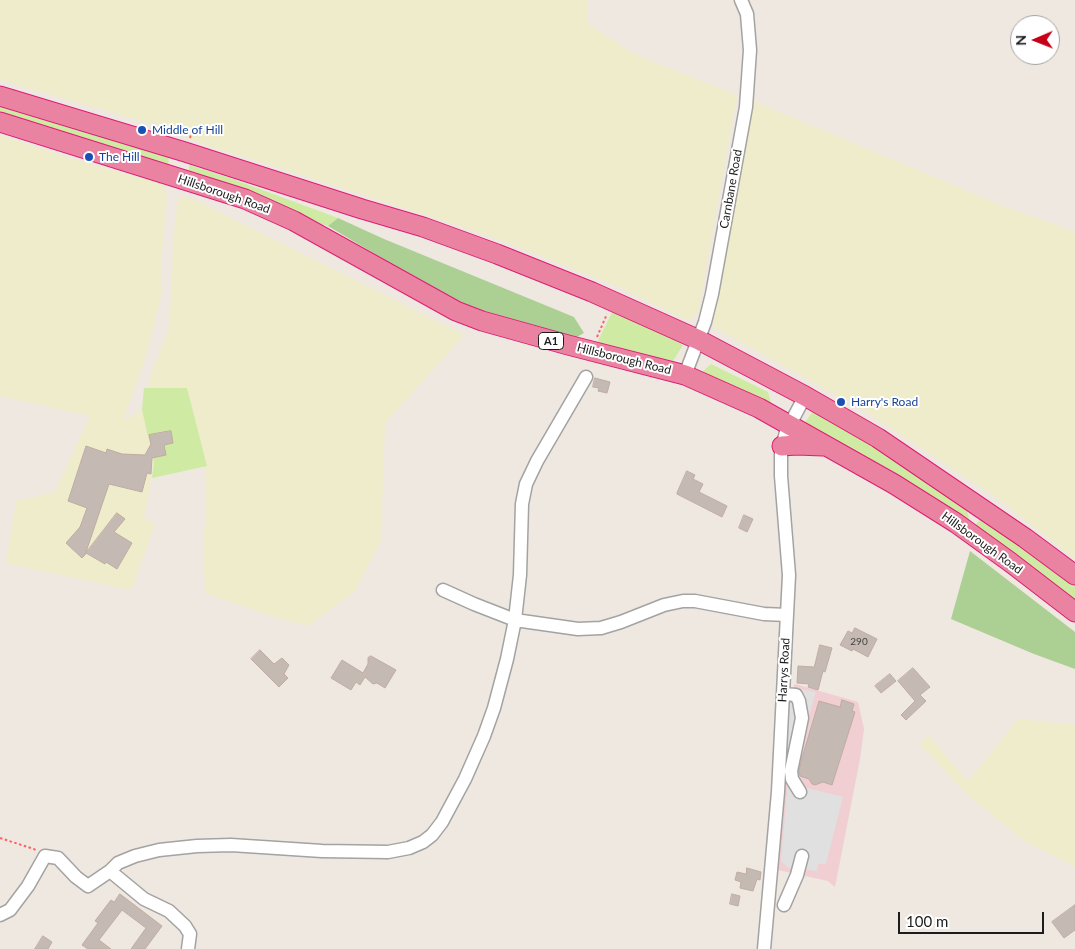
<!DOCTYPE html>
<html>
<head>
<meta charset="utf-8">
<style>
	body { margin:0 }
	#map { position:relative; width:1075px; height:949px; overflow:hidden; background:#eee8e0; font-family:Lato,sans-serif }
	canvas { display:block }
	.north { position:absolute; left:1010px; top:15px; width:50px; height:50px; box-sizing:border-box; background:#fff; border:1px solid #a4a4a4; border-radius:50%; rotate:269deg; font-size:14px; font-weight:700; line-height:20px; text-align:center; color:#1c1c1c }
	.north::after { content:''; display:block; margin:auto; width:18px; height:22px; background:#c70017; clip-path:polygon(50% 0,100% 100%,50% 72%,0 100%) }
	.scale { position:absolute; left:898px; top:912px; width:146px; height:22px; box-sizing:border-box; border:2px solid #1c1c1c; border-top:0; padding-left:6px; font-size:15px; line-height:18px; white-space:nowrap; color:#1c1c1c; -webkit-text-stroke:4px #fff; paint-order:stroke }
</style>
</head>
<body>
<div id="map">
<canvas width="1075" height="949"></canvas>
<div class="north">N</div>
<div class="scale">100 m</div>
</div>
<script>
const ctx = document.querySelector('canvas').getContext('2d');
ctx.lineJoin = 'round';
function fillPath(path, color) {
  ctx.fillStyle = color;
  ctx.fill(path, 'evenodd');
}
function trace(path, color, width, dash) {
  ctx.strokeStyle = color;
  ctx.lineWidth = width;
  ctx.lineCap = dash ? 'butt' : 'round';
  ctx.setLineDash(dash || []);
  ctx.stroke(path);
}
function drawText(font, color, halo, rows, align = 'center') {
  ctx.font = font + ' Lato,sans-serif';
  ctx.lineWidth = 4;
  ctx.setLineDash([]);
  ctx.textBaseline = 'middle';
  ctx.strokeStyle = halo;
  ctx.fillStyle = color;
  for (const [text, x, y, turn = 0] of rows) {
    ctx.save();
    ctx.translate(x, y);
    ctx.rotate((+turn || 0) * Math.PI / 180);
    ctx.textAlign = isNaN(turn) ? turn : align;
    if (halo) ctx.strokeText(text, 0, 0);
    ctx.fillText(text, 0, 0);
    ctx.restore();
  }
}
fillPath(new Path2D(`
	M795 684 858 702 864 729 860 759 835 887 828 881 778 870 787 702Z`), '#f0ced1');
fillPath(new Path2D(`
	M0 0H588L587 23 634 54 737 95 698 313 688 321 619 287 487 235 255 160 205 145 166 128 0 80Z
	M751 100 1003 206 1075 232V353H1067L1075 354V559L997 498 863 410 714 327V309Z
	M0 135 76 160 163 184 167 196 161 266V297L145 359 123 421 142 410 154 462 144 518 155 524 131 590 6 563 16 501 55 492 90 416 0 396Z
	M189 197 464 335 385 423 381 540 355 591 308 626 271 616 205 593 203 535 205 528 206 463 187 388H149V380L169 329 172 285 173 241 178 198Z
	M1018 719 1075 725V867L1023 840 971 798 919 744 928 735 968 781Z`), '#eeecca');
fillPath(new Path2D(`
	M0 104 169 157 168 167 0 115Z
	M189 165 230 178 338 218 328 226 317 223 245 191 189 172Z
	M614 308 666 335 683 345 670 366 596 345Z
	M711 364 768 392 771 403 701 373Z
	M144 388H187L207 466 152 478 154 462 142 410Z
	M813 411 884 452 967 510 969 518 966 523 804 424Z
	M982 516 1075 584V604L975 526Z`), '#cfeba3');
fillPath(new Path2D(`
	M338 218 384 239 574 317 584 333 570 341 484 315 412 276 328 226Z
	M970 551 1075 632V669L1034 654 951 619Z`), '#accf93');
fillPath(new Path2D(`
	M802 689 816 692 793 771 794 776 807 788 843 797 826 864H818L817 871 788 868 781 861 787 791 789 706 796 695Z`), '#e0e0e0');
const building = new Path2D(`
	M595 378 610 382 607 393 598 391 599 388 593 387Z
	M171 431 173 443 164 445 166 455 152 458 151 474 147 473 142 492 109 484 85 555 82 558 66 543 80 527 87 508 68 501 86 446 106 453 107 449 122 454 145 455 151 444 149 435Z
	M687 471 695 475 693 479 703 484 699 492 727 506 722 517 677 494V493Z
	M117 513 125 519 114 532 132 543 117 569 106 562 105 564 86 553Z
	M744 515 753 519 747 532 739 528Z
	M855 628 877 639 868 657 853 649 852 651 840 645 848 631 852 633Z
	M820 645 832 648 825 672 823 671 818 690 808 687 809 684 797 683 798 666 814 667Z
	M260 650 274 664 282 658 289 665 284 674 288 678 279 687 251 659Z
	M371 656 396 670 385 688 377 683 373 684 365 677 360 685 356 682 351 690 331 678 342 660 363 673 368 664V658Z
	M913 668 930 687 920 695 926 701 906 720 901 715 915 701 898 681Z
	M890 674 896 681 881 693 875 686Z
	M842 700 854 704 852 711 855 712 832 785 823 782 815 785 812 784 809 779 800 776 799 771 802 758 819 701 840 707Z
	M747 868 761 872 760 880 757 879 753 891 740 888 741 882 735 880 737 872 746 874Z
	M120 894 162 926 145 949H131L146 928 122 910 99 940 111 949H88L82 945 98 923 95 921 111 900 114 902Z
	M732 894 740 896 738 906 730 904Z
	M1075 905V930L1064 938 1052 922Z
	M43 936 52 942 48 949H35Z`);
fillPath(building, '#c5b9b4');
trace(building, '#c0aca2', 1);
const minor = new Path2D(`
	M685 375 705 322 712 294 746 107 750 50 747 14 741 0
	M443 590 474 604 515 620 578 629 601 628 621 622 664 605 683 601H695L764 614 787 615
	M783 694 796 695 799 701 802 718 791 771 792 779 800 792
	M110 871 144 899 169 911 185 926 190 934 188 949
	M784 905 797 875 802 856
	M0 915 10 910 28 886 45 856 58 858 76 877 88 886 110 871 118 863 135 856 159 850 197 846 231 845 322 851 388 852 409 848 423 842 432 835 442 822 465 779 484 736 494 708 507 659 515 620 520 575 522 504 526 484 537 461 586 377
	M764 949 778 792 789 575 781 476V452L786 432 805 396`);
const highway = new Path2D(`
	M0 96 185 152 362 209 423 227 497 254 592 292 699 340 805 396 878 438 1025 538 1075 575
	M0 122 245 199 294 221 456 311 482 321 568 345 685 375 759 408 894 484 956 523 1010 562 1075 612
	M782 446 797 445 823 446`);
trace(minor, '#a3a3a3', 15);
trace(highway, '#dd1c75', 21);
trace(new Path2D(`
	M190 138 192 131
	M597 337 607 314
	M0 838 34 849 37 851`), '#ff6062', 2, [2.5, 2.5]);
trace(minor, '#fff', 12);
trace(highway, '#ea83a2', 19);
for (const [x, y, r, color] of [
	[142,130,5,"#1a4fb4"],
	[89,157,5,"#1a4fb4"],
	[841,402,5,"#1a4fb4"]
]) {
  const dot = new Path2D();
  dot.arc(x, y, r, 0, 2 * Math.PI);
  ctx.fillStyle = color;
  ctx.fill(dot);
  trace(dot, '#fff', 2);
}
drawText('10px', '#464342', null, [
	["290",859,642]
]);
for (const [x, y, w] of [
	[551,341,25]
]) {
  const box = new Path2D();
  box.roundRect(x - w / 2, y - 8.5, w, 17, 4);
  ctx.fillStyle = '#fff';
  ctx.fill(box);
  trace(box, '#1c1c1c', 1);
}
drawText('bold 11px', '#1c1c1c', null, [
	["A1",551,341]
]);
drawText('12px', '#164399', '#fff', [
	["Middle of Hill",152,130],
	["The Hill",99,157],
	["Harry's Road",851,402]
], 'left');
drawText('12px', '#1c1c1c', '#fff', [
	["Carnbane Road",731,189,-80],
	["Hillsborough Road",224,194,19],
	["Hillsborough Road",624,359,14],
	["Hillsborough Road",982,543,36],
	["Harrys Road",784,670,-87]
]);
</script>
</body>
</html>
